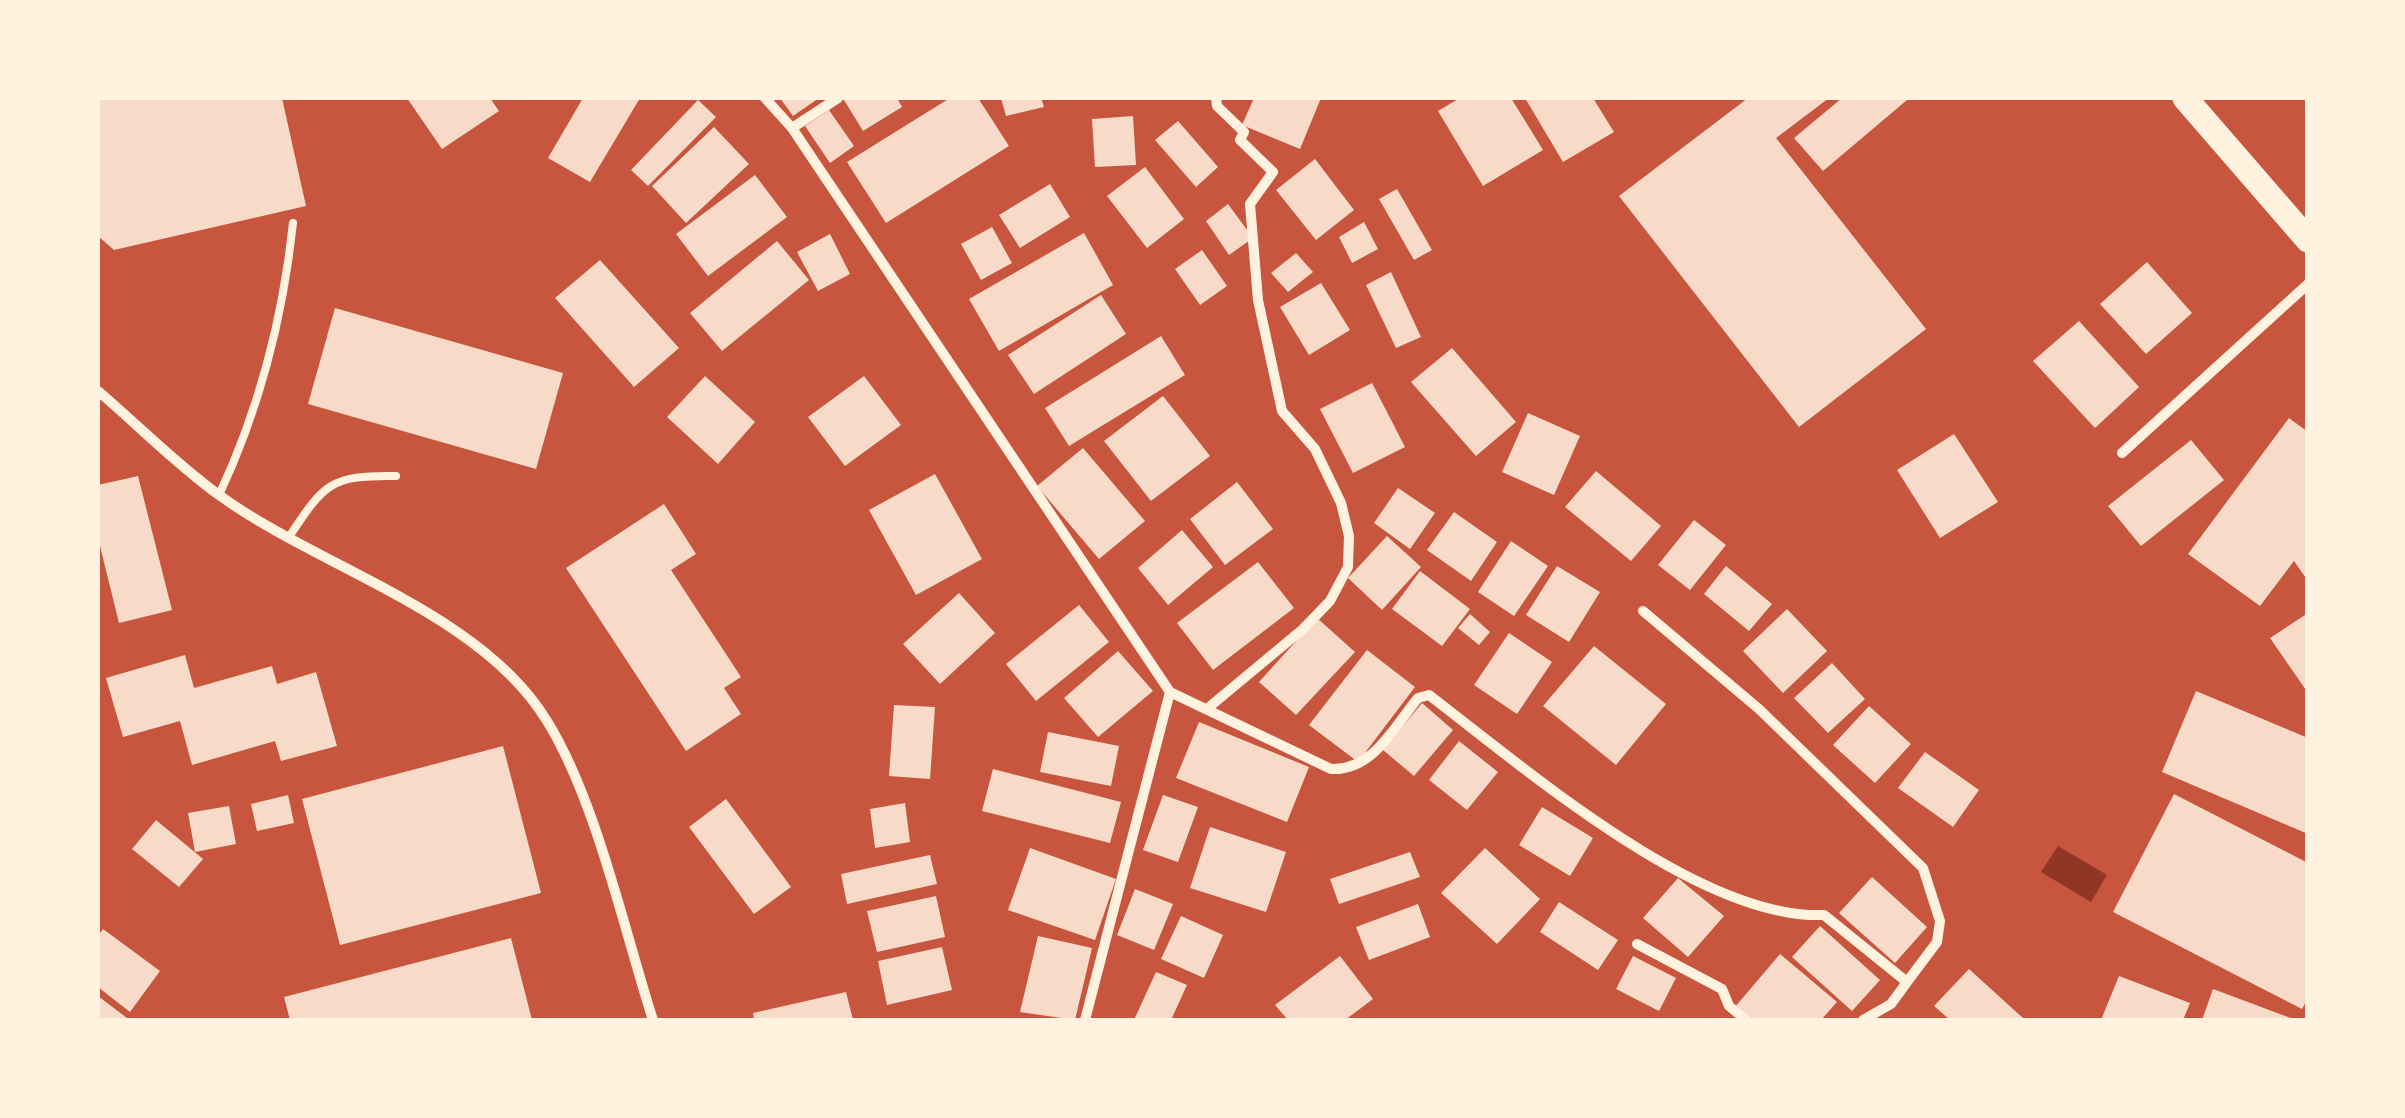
<!DOCTYPE html>
<html>
<head>
<meta charset="utf-8">
<style>
	body { margin:0 }
	#map { position:relative; width:2405px; height:1118px; overflow:hidden; background:#c8553d; font-family:"Varela Round",sans-serif }
	canvas { display:block }
	.frame { position:absolute; inset:0; border:100px solid #fff3e0; pointer-events:none }
</style>
</head>
<body>
<div id="map">
<canvas width="2405" height="1118"></canvas>
<div class="frame"></div>
</div>
<script>
const ctx = document.querySelector('canvas').getContext('2d');
ctx.lineJoin = 'round';
function fillPath(path, color) {
  ctx.fillStyle = color;
  ctx.fill(path, 'evenodd');
}
function trace(path, color, width, dash) {
  ctx.strokeStyle = color;
  ctx.lineWidth = width;
  ctx.lineCap = dash ? 'butt' : 'round';
  ctx.setLineDash(dash || []);
  ctx.stroke(path);
}
fillPath(new Path2D(`
	M2058 846 2107 875 2091 902 2041 872Z`), '#8f3625');
fillPath(new Path2D(`
	M98 98H282L306 206 114 250 98 236Z
	M407 98H490L499 111 442 149Z
	M583 98H640L590 182 548 158Z
	M780 98H819L793 116Z
	M849 98H897L902 107 863 131 844 100Z
	M950 98H978L1009 146 886 223 847 162Z
	M1001 98H1041L1044 107 1006 116Z
	M1254 98H1321L1300 149 1242 125Z
	M1460 98H1511L1543 150 1483 186 1438 111Z
	M1525 98H1593L1614 132 1563 162Z
	M1748 98H1829L1776 138 1926 329 1799 427 1619 196Z
	M1842 98 1907 100 1823 171 1794 138Z
	M698 100 716 117 648 186 631 170Z
	M829 110 854 146 830 163 805 126Z
	M1133 116 1136 165 1095 167 1092 119Z
	M1178 121 1218 167 1196 187 1155 140Z
	M714 127 749 164 686 223 652 186Z
	M1315 159 1354 210 1316 240 1276 190Z
	M1145 167 1184 219 1147 248 1107 196Z
	M755 175 787 217 708 276 676 234Z
	M1050 184 1070 217 1020 248 999 215Z
	M1397 189 1432 250 1414 260 1379 199Z
	M1228 204 1253 238 1229 255 1206 221Z
	M1364 222 1378 249 1352 263 1339 237Z
	M992 227 1012 263 981 280 961 244Z
	M1084 233 1113 285 999 351 969 299Z
	M830 234 850 274 818 291 797 252Z
	M777 241 809 280 722 351 690 313Z
	M1202 250 1227 286 1200 305 1175 269Z
	M1296 253 1313 272 1288 292 1271 273Z
	M600 260 679 348 634 387 555 298Z
	M2147 262 2192 313 2146 354 2100 304Z
	M1391 272 1421 337 1396 348 1366 285Z
	M1321 283 1350 330 1309 355 1280 307Z
	M1101 295 1126 334 1034 394 1008 355Z
	M335 308 563 373 536 469 308 404Z
	M2079 321 2139 387 2095 428 2033 361Z
	M1161 336 1185 375 1069 446 1045 408Z
	M1452 348 1516 422 1476 456 1411 382Z
	M705 376 755 422 718 464 667 417Z
	M864 376 901 425 845 466 808 417Z
	M1372 383 1405 447 1353 473 1320 409Z
	M1163 396 1210 456 1151 501 1104 441Z
	M1528 413 1580 436 1554 495 1502 472Z
	M2289 418 2308 432V581L2294 561 2260 606 2188 554Z
	M1954 434 1998 502 1940 538 1897 470Z
	M2191 440 2224 480 2141 546 2108 506Z
	M1083 448 1145 521 1099 559 1037 486Z
	M1596 471 1661 526 1631 561 1565 507Z
	M935 474 982 559 916 595 869 510Z
	M138 476 172 610 119 623 98 538V485Z
	M1237 482 1273 529 1225 565 1190 519Z
	M1398 488 1435 513 1410 549 1374 523Z
	M664 504 696 554 671 570 741 677 724 688 741 714 686 751 566 568Z
	M1454 512 1497 542 1471 581 1427 550Z
	M1694 520 1726 545 1690 590 1658 565Z
	M1182 530 1213 567 1168 605 1138 568Z
	M1387 536 1421 567 1382 610 1348 578Z
	M1511 541 1548 566 1514 616 1478 592Z
	M1258 562 1294 608 1213 670 1177 623Z
	M1557 566 1600 592 1569 642 1526 615Z
	M1726 566 1772 604 1749 631 1704 594Z
	M1420 571 1470 609 1442 646 1392 609Z
	M959 593 995 633 940 684 903 644Z
	M1079 605 1109 642 1036 701 1006 664Z
	M1787 609 1827 651 1783 693 1743 651Z
	M2308 613V693L2270 638Z
	M1470 614 1490 632 1479 645 1458 628Z
	M1317 618 1355 652 1296 715 1259 682Z
	M1509 633 1552 662 1517 714 1474 685Z
	M1594 646 1666 704 1616 765 1543 706Z
	M1367 650 1415 687 1358 762 1309 725Z
	M1118 651 1153 691 1098 737 1064 698Z
	M185 655 194 688 272 666 277 684 316 672 337 746 281 761 275 741 192 765 180 721 123 737 106 678Z
	M1832 663 1865 699 1828 733 1794 698Z
	M2196 691 2308 738V834L2162 772Z
	M1422 703 1453 730 1414 776 1383 750Z
	M894 705 935 707 930 779 889 776Z
	M1869 706 1911 744 1875 783 1833 745Z
	M1199 722 1309 767 1287 822 1176 778Z
	M1048 732 1119 746 1111 786 1040 772Z
	M1459 741 1498 772 1467 810 1429 780Z
	M503 746 541 893 340 945 302 799Z
	M1925 752 1979 790 1953 827 1898 788Z
	M993 769 1121 802 1110 843 982 811Z
	M2174 794 2308 863V998L2302 1009 2113 912Z
	M288 795 294 823 257 831 251 804Z
	M1163 795 1198 807 1178 862 1143 850Z
	M726 799 791 887 754 914 689 827Z
	M905 803 910 842 875 848 870 809Z
	M229 806 236 844 195 852 188 813Z
	M1542 807 1593 838 1570 876 1519 845Z
	M156 820 203 859 179 887 132 849Z
	M1210 827 1286 852 1266 912 1190 888Z
	M1030 848 1116 879 1095 940 1008 910Z
	M1485 848 1540 899 1497 944 1441 893Z
	M1410 852 1420 877 1339 904 1330 879Z
	M930 855 937 884 847 904 841 874Z
	M1872 877 1927 927 1895 963 1839 913Z
	M1678 878 1724 916 1688 957 1643 918Z
	M1135 889 1173 904 1154 950 1117 935Z
	M936 896 945 937 877 952 867 911Z
	M1559 902 1618 940 1598 970 1540 932Z
	M1418 904 1430 937 1369 960 1356 927Z
	M1181 916 1223 935 1204 978 1161 959Z
	M1820 926 1880 980 1852 1011 1792 957Z
	M103 929 160 971 130 1012 98 987V936Z
	M1038 936 1092 948 1075 1020 1020 1012Z
	M511 938 532 1020H290L284 997Z
	M942 947 952 990 887 1005 878 961Z
	M1780 954 1837 1002 1821 1020H1751L1735 1007Z
	M1340 956 1373 999 1345 1020H1288L1275 1005Z
	M1633 956 1676 978 1659 1011 1616 989Z
	M1969 969 2024 1019 2022 1020H1950L1934 1006Z
	M1156 972 1187 985 1171 1020H1134Z
	M2119 976 2190 1003 2183 1020H2101Z
	M2213 989 2296 1020H2202Z
	M846 992 853 1020H754L753 1013Z
	M98 996 127 1018 125 1020H98Z`), '#f7dbc8');
trace(new Path2D(`
	M219 495C259 410 283 317 293 223
	M289 537C324 484 330 475 396 476`), '#fff3e0', 8);
trace(new Path2D(`
	M765 98 792 128 1170 692 1085 1020
	M792 128 838 98
	M98 391C138 425 176 464 219 495 319 568 481 612 547 721 596 800 624 930 653 1020
	M2122 453 2308 284
	M1643 611 1759 709 1923 868 1940 921 1937 942 1907 982
	M1170 692 1331 769C1373 771 1394 727 1418 698L1429 695C1526 769 1700 920 1824 915L1907 982 1891 1004 1863 1020
	M1208 708 1303 629 1330 601 1348 567 1349 536 1341 503 1315 449 1282 411 1258 300 1250 204 1273 172 1240 140 1244 132 1217 106 1216 98
	M1637 944 1722 989 1729 1006 1746 1020`), '#fff3e0', 10);
trace(new Path2D(`
	M2185 98 2308 240`), '#fff3e0', 25);
</script>
</body>
</html>
